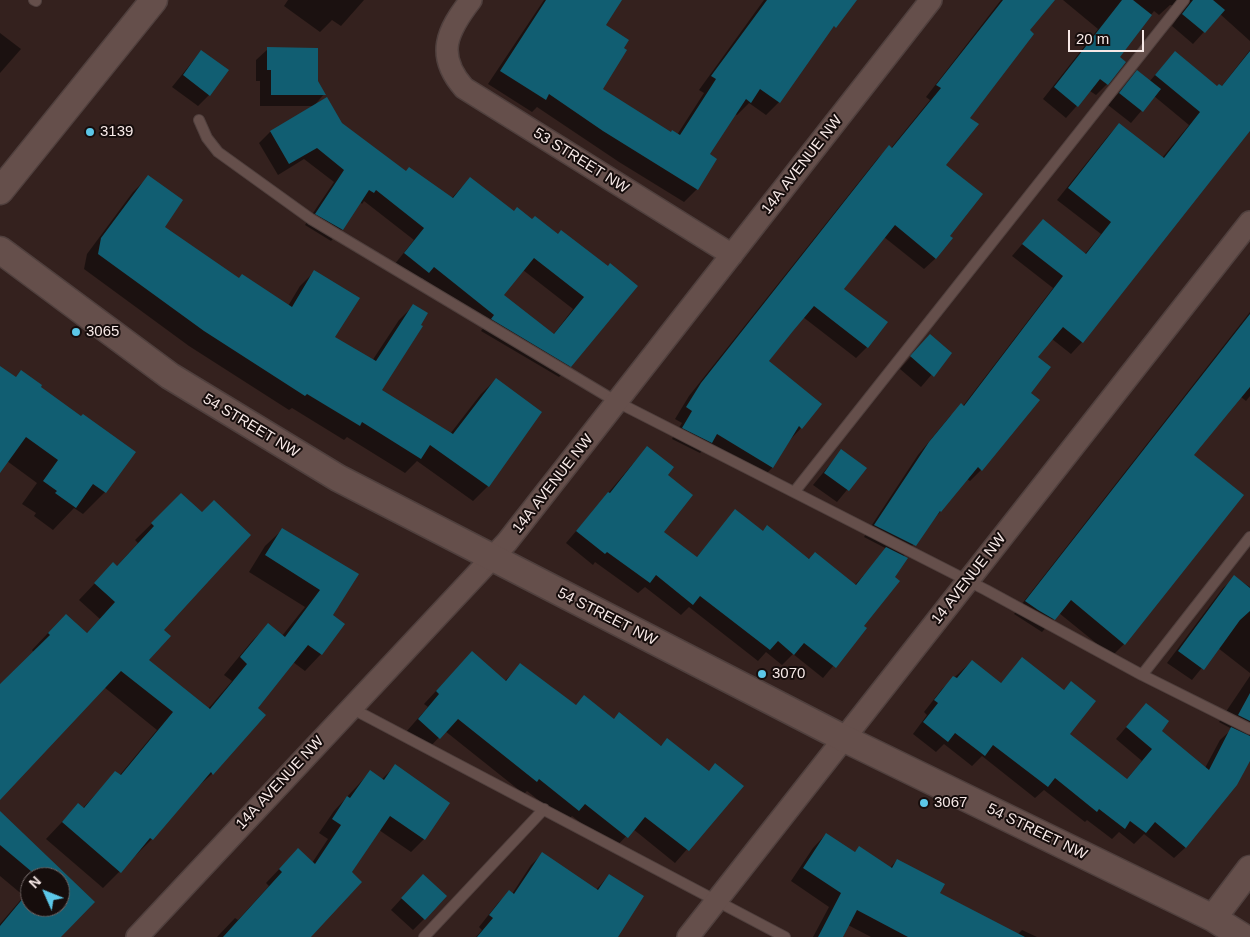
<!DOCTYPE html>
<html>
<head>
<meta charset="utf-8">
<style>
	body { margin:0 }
	#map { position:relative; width:1250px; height:937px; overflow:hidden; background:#34211e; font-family:Arial,sans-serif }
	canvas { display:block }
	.north { position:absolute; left:20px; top:867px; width:50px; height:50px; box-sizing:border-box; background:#160d0c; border:1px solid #706564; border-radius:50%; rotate:314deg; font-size:14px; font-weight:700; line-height:20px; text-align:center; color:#f7e9e7 }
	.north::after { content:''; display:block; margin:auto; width:18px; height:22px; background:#5cc7e8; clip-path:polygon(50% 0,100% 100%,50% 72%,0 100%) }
	.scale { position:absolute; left:1068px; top:30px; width:76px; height:22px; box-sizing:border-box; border:2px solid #f7e9e7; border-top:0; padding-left:6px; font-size:15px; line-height:18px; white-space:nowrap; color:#f7e9e7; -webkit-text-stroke:4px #160d0c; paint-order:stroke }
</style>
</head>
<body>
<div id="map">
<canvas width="1250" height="937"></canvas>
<div class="north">N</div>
<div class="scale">20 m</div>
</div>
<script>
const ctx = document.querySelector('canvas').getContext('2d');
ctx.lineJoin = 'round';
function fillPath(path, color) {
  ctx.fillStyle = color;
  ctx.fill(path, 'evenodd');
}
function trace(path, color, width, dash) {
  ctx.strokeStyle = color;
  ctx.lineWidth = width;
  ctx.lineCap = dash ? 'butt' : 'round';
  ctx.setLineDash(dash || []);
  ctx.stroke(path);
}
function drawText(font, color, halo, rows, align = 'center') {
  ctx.font = font + ' Arial,sans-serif';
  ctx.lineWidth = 4;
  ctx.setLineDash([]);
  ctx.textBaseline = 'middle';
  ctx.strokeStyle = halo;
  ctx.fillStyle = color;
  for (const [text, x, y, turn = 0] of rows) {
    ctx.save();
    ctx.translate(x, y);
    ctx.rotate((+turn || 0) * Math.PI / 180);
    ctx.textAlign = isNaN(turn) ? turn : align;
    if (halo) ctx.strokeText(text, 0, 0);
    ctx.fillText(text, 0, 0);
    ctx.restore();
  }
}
fillPath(new Path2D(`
	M288 0H364L341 26 332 20 320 32 284 6Z
	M544 0H620L604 25 601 90 670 133 677 135 704 93 699 90 764 0H856L823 39 779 102 766 115 749 103 737 115 735 114 708 155 716 159 697 189 684 202 619 162 537 107 532 112 488 84Z
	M1001 0H1053L1028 30 969 118 944 165 948 236 936 258 924 269 884 237 843 290 867 347 856 358 803 317 768 362 801 428 790 440 772 468 761 479 707 446 700 453 672 439 682 423 675 419 689 396 878 158 889 147 891 148 930 100 926 97Z
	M1063 0H1250V41L1220 14 1193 44 1172 26 1180 14 1177 6 1170 5 1159 15 1154 11 1118 57 1107 84 1096 95 1090 91 1066 118 1043 99 1098 29Z
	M0 33 21 49 0 73Z
	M268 49 316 81 324 94 314 106H260V81H256V60Z
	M1250 50V129L1082 342 1071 354 1052 339 1037 357 1029 393 981 470 970 481 967 479 903 557 862 626 865 628 823 678 793 654 782 665 766 652 758 661 689 607 681 615 645 587 638 593 595 562 593 565 566 543 647 447 666 476 663 532 696 558 736 510 762 532 855 585 887 549 864 537 918 455 950 416 963 406 1053 288 1012 256 1043 220 1085 254 1101 234 1057 200 1108 136 1119 124 1162 158 1189 125 1154 96 1131 123 1108 105 1137 72 1149 82 1175 52 1217 87H1221Z
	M201 51 209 95 198 106 172 87Z
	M341 124 406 172 451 199 470 178 513 212 557 235 608 267 570 366 559 377 481 331 484 327 422 278 417 283 394 265 414 240 364 201 362 204 360 202 342 229 331 241 305 225 334 182 304 159 278 175 259 143 270 132ZM523 270 573 309 553 335 503 295Z
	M148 177 163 227 238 279 288 306 300 286 314 272 333 337 372 361 399 320 413 306 380 390 450 434 481 394 496 379 488 486 473 501 417 461 405 473 347 437 344 440 292 408 289 410 189 346 84 269 87 254 133 192Z
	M1250 312V396L1246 401 1241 397 1192 455 1124 644 1112 656 1059 613 1042 632 1014 614Z
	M930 335 950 353 921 387 900 369Z
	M0 372 39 388 105 492 83 514 74 508 53 530 34 516 36 513 22 504 37 483 7 461 0 468Z
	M841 451 865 468 837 502 813 485Z
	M181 495 162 630 147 660 208 709 232 681 224 675 252 641 268 625 282 636 305 607 249 572 265 546 282 530 357 575 331 615 321 654 305 671 293 662 256 708 212 774 195 789 152 839 103 888 46 839 78 805 83 808 116 772 119 776 157 730 104 687 0 798V685L34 653 32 650 49 632 86 634 100 619 79 600 97 581 116 567 138 543 135 540Z
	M1235 577 1250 587V673L1218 648 1192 680 1167 663 1223 588Z
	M1022 659 1063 691 1071 682 1068 734 1126 780 1142 761 1116 739 1146 704 1160 731 1205 768 1220 740 1232 729 1219 722 1250 676V758L1186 847 1174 858 1144 834 1134 844 1119 832 1112 839 1087 820 1085 822 1044 790 1035 798 982 756 972 766 944 744 936 752 913 734 927 715 924 712 942 689 972 661 1000 684Z
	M521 664 575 706 584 697 613 720 660 746 667 740 708 772 742 786 675 863 633 829 614 849 572 816 566 822 527 791 524 794 445 731 427 750 406 732 428 707 424 704 460 665 504 682Z
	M395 766 424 839 411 852 379 830 310 937H217L235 918 238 920 269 886 266 883 285 863H312L328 839 319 833 334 811 370 772 381 780Z
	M0 812 93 902 59 937H0V924L24 896 0 876ZM30 877H60V907H30Z
	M826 834 854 853 859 848 890 868 897 860 939 893 1018 934 1022 930 1037 937H871L848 925 842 937H813L829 907 791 881 813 848Z
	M542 854 596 890 609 875 616 937H476L482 930 479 927 498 903 509 892 512 894 531 865Z
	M412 887 424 919 413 930 391 910Z`), '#0007');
fillPath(new Path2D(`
	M546 0H622L606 25 629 40 624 48 627 50 603 89 671 132 672 130 680 135 716 79 711 76 767 0H857L836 28 834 26 780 103 760 89 751 103 746 99 710 154 717 159 698 190 603 131 549 94 546 100 500 71Z
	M1003 0H1055L1030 30 1034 34 970 118 979 124 946 165 983 194 950 236 953 238 936 259 895 225 844 289 888 322 868 348 814 306 793 331 769 361 822 404 802 429 799 426 773 468 717 434 712 443 682 428 692 411 686 407 701 383 889 145 892 148 941 88 936 85Z
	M1122 0H1133L1152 15 1120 57 1126 62 1108 85 1100 79 1078 107 1054 87Z
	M1193 0H1213L1225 10 1205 33 1182 14Z
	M267 47 318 48V81L326 95H271V70H267Z
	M201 50 229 70 210 96 183 75Z
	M1175 51 1217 86 1219 84 1222 86 1250 51V131L1083 343 1063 327 1038 357 1051 367 1031 393 1040 400 982 471 978 467 941 512 940 511 916 546 874 525 929 442 961 403 964 406 1063 276 1022 244 1043 219 1086 254 1111 222 1068 188 1119 123 1164 158 1200 112 1155 75Z
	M1137 70 1161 89 1143 112 1119 93Z
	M327 97 342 123 406 171 409 167 453 198 470 177 514 211 517 207 532 219 535 216 558 234 561 230 608 266 610 263 638 286 571 367 491 319 494 315 434 267 429 273 404 253 424 228 376 190 374 193 369 190 343 230 315 214 344 170 317 148 289 164 270 131ZM534 258 584 297 554 334 504 295Z
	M148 175 183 200 165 227 239 278 242 274 292 307 314 270 360 298 335 337 376 361 413 304 428 313 421 325 423 326 382 390 453 434 496 378 542 412 489 487 430 445 421 459 362 422 360 426 307 394 305 396 204 331 98 254 101 238Z
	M1250 314V387L1194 455 1244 495 1125 645 1071 600 1055 620 1038 610 1025 601Z
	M930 334 952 353 934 377 910 356Z
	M0 366 16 377 21 370 42 385 41 387 81 416 83 414 136 452 106 493 93 484 76 508 55 493 57 491 43 481 58 460 26 437 0 473Z
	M647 446 674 467 668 475 693 495 664 532 697 557 735 509 763 531 767 525 809 559 815 552 856 585 886 547 908 558 895 577 900 581 864 626 867 628 836 668 804 643 794 655 778 641 770 650 700 596 693 605 656 575 650 583 607 552 605 554 576 531 608 492 610 493Z
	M841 449 867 468 849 491 824 473Z
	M181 493 202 512 214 500 251 535 164 630 171 636 149 660 210 709 247 664 240 657 268 623 285 637 320 590 265 555 282 528 359 574 333 615 345 624 322 655 308 645 258 708 266 715 213 775 211 772 153 840 150 838 121 873 62 822 78 803 84 808 115 771 121 775 173 712 121 671 0 800V684L50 635 48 633 66 614 87 633 115 602 94 583 113 562 117 566 154 526 151 523Z
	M1234 575 1250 588V611L1240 620 1204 670 1178 651Z
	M472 651 506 681 520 663 576 705 584 695 614 719 619 712 661 746 667 738 709 771 715 763 744 786 689 851 645 817 628 838 585 804 579 811 539 779 537 782 458 719 440 739 418 719 439 694 436 691Z
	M1022 657 1064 690 1071 681 1096 701 1070 734 1127 779 1152 749 1126 727 1146 703 1169 721 1162 731 1209 770 1231 727 1250 736V761L1237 785 1186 848 1155 822 1146 833 1130 821 1125 829 1099 809 1097 812 1055 778 1048 787 993 745 985 756 955 733 948 742 923 722 938 703 934 700 953 676 957 678 972 660 1001 683Z
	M1250 693V721L1238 715Z
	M395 764 450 803 425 840 390 816 352 872 362 882 311 937H223L282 872 279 869 298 848 315 864 341 825 332 819 347 796 350 798 370 770 384 780Z
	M0 811 95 902 61 937H0V926L30 890V907H60V877H38L0 845Z
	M826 833 855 852 859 846 892 868 897 859 945 884 940 893 1025 937H908L857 910 843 937H818L841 893 803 868Z
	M542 852 598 890 609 874 644 896 618 937H477L493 918 489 915 509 890 514 894Z
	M423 874 447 896 425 920 401 898Z`), '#115e72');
const service = new Path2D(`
	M34 0 36 1
	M199 120 207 138 218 152 311 219 617 402 986 590 1142 675 1250 729
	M795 491 1184 0
	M1142 675 1250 537
	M351 708 785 937
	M424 937 544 809`);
const minor = new Path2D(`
	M471 0C447 31 435 55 464 88L732 255
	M137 937 507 542 931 0
	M688 937 1250 222`);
const tertiary = new Path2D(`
	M0 191 154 0
	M0 250 170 376 338 478 843 738 1213 918 1243 937
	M1213 918 1250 869`);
trace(service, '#50403e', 12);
trace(minor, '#50403e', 24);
trace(tertiary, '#50403e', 29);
trace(service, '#654f4b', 10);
trace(minor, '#654f4b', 21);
trace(tertiary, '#654f4b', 26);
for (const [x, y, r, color] of [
	[90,132,5,"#5cc7e8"],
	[76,332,5,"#5cc7e8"],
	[762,674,5,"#5cc7e8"],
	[924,803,5,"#5cc7e8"]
]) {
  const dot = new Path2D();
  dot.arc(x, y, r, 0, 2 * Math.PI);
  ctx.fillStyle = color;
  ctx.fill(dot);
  trace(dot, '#160d0c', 2);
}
drawText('15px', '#f7e9e7', '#160d0c', [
	["3139",100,132],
	["3065",86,332],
	["3070",772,674],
	["3067",934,803]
], 'left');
drawText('15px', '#f7e9e7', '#160d0c', [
	["53 STREET NW",581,161,32],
	["14A AVENUE NW",802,165,-52],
	["54 STREET NW",251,426,31],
	["14A AVENUE NW",553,484,-52],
	["14 AVENUE NW",969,579,-52],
	["54 STREET NW",607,617,27],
	["14A AVENUE NW",280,783,-47],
	["54 STREET NW",1037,832,26]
]);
</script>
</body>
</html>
